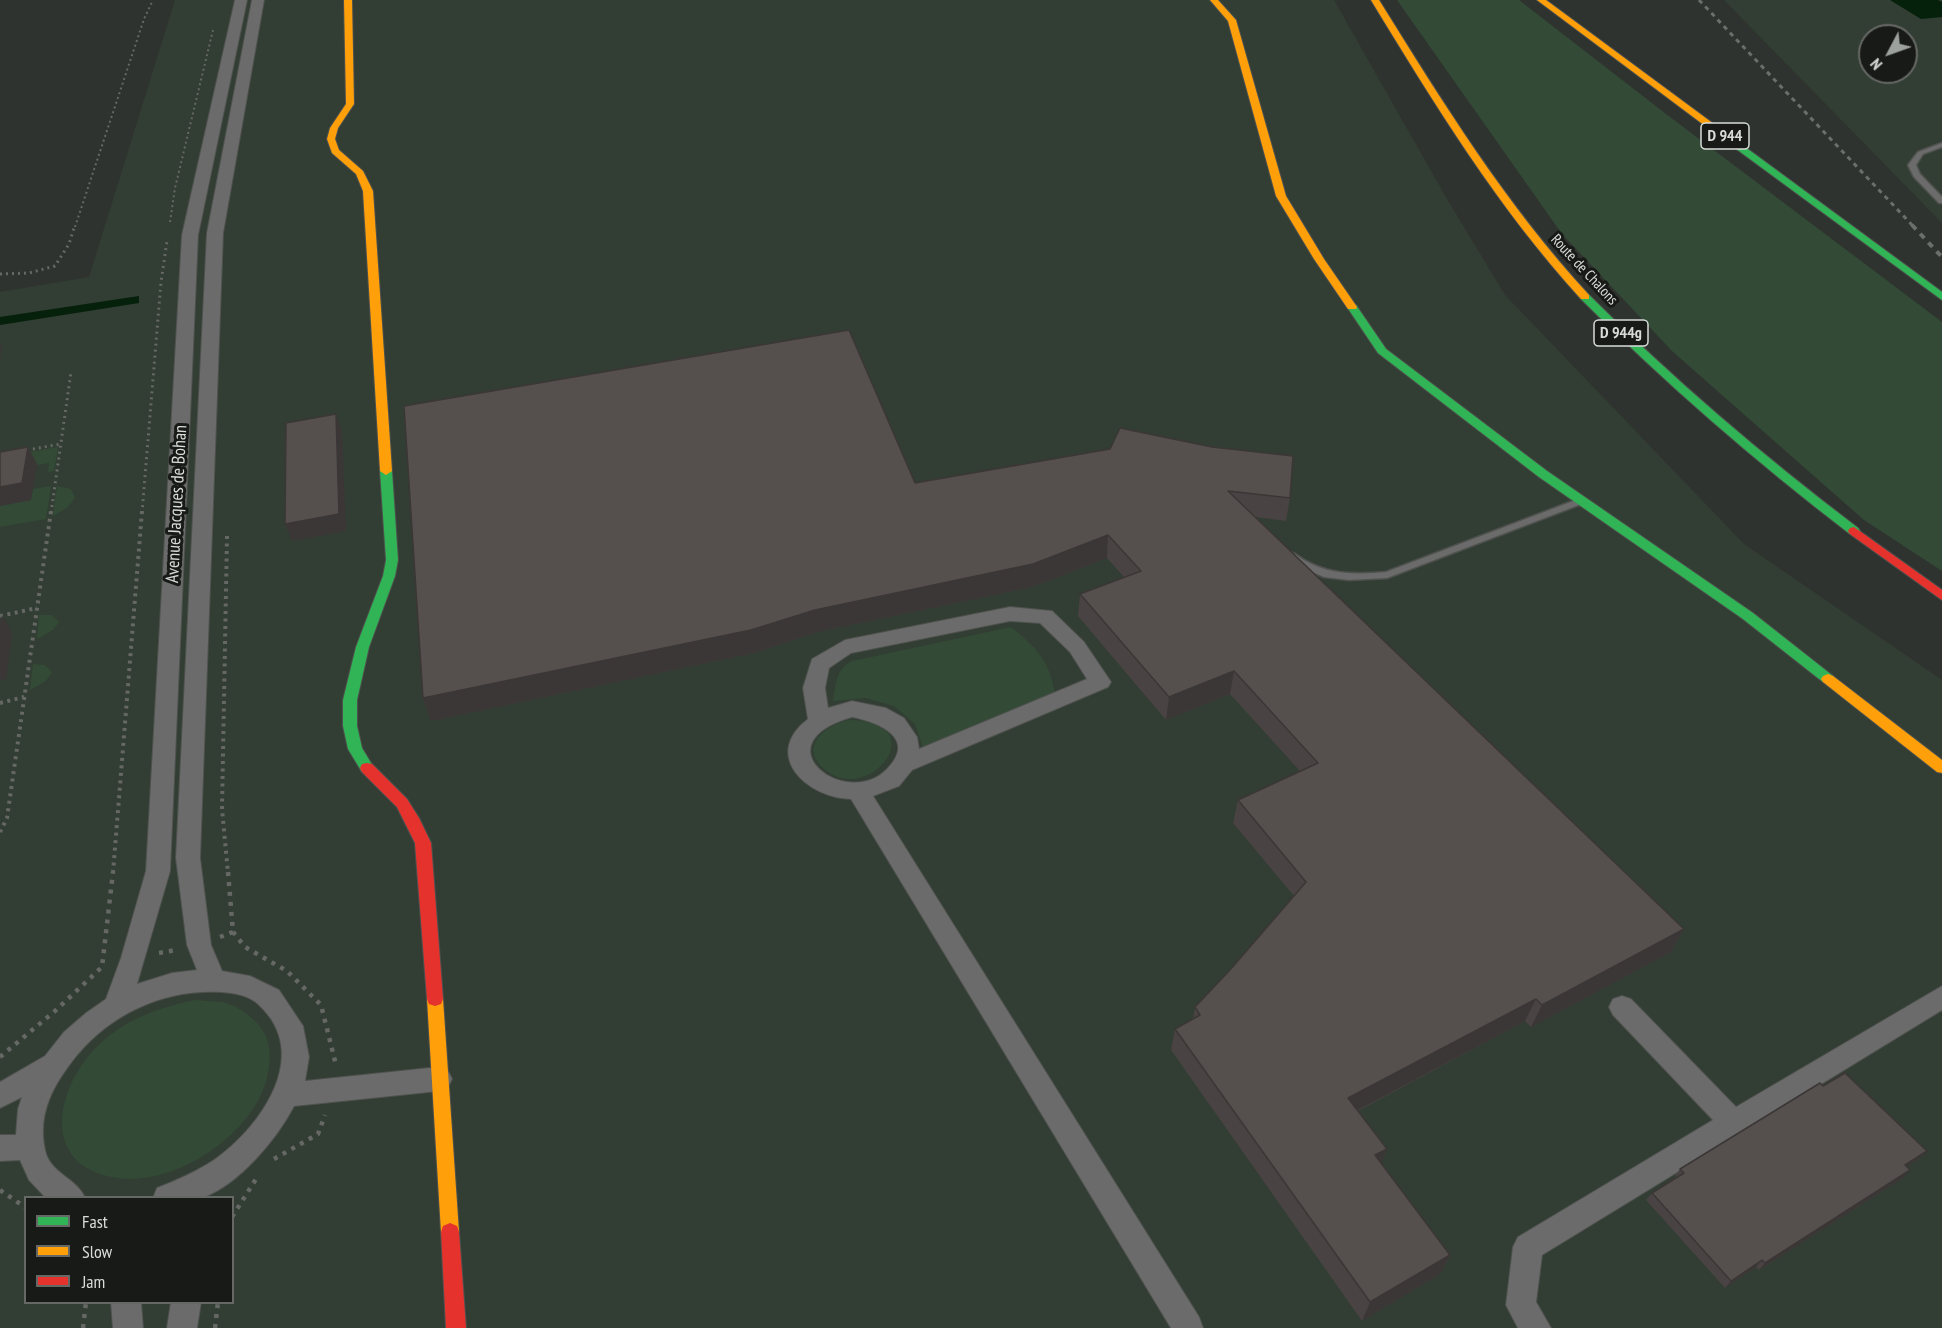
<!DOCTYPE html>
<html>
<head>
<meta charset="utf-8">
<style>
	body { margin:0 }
	#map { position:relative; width:1942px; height:1328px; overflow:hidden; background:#2f332f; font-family:"PT Sans Narrow",sans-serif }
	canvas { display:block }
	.legend { position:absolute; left:24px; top:1196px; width:210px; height:108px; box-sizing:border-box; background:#181a18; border:2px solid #656865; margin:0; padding:8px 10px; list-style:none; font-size:18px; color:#d8dcd9 }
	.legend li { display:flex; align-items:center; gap:12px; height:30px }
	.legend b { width:30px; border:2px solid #656865 }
	.north { position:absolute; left:1858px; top:24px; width:60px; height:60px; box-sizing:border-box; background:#181a18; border:2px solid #656865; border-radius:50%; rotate:229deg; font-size:16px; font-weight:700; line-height:24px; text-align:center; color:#d8dcd9 }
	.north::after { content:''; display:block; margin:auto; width:21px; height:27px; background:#9da19e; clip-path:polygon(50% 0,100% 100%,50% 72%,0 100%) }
</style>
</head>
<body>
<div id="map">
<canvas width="1942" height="1328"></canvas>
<ul class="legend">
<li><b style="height:8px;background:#30b455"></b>Fast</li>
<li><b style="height:8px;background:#ff9f0a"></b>Slow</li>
<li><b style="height:8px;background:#e5322d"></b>Jam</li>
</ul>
<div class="north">N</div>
</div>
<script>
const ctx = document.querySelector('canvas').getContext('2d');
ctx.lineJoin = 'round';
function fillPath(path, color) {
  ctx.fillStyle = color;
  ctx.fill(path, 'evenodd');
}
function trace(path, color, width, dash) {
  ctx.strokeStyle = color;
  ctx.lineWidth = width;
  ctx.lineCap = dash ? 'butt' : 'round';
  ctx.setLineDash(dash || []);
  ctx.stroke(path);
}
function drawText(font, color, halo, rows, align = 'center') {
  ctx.font = font + ' "PT Sans Narrow",sans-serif';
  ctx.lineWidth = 6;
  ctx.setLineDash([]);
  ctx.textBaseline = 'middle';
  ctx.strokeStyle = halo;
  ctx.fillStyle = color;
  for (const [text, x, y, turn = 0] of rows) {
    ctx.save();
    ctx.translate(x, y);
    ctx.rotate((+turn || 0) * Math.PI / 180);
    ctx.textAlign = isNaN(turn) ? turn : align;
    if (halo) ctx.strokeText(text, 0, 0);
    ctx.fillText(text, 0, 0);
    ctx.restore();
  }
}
fillPath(new Path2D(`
	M175 0H1334L1447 199 1505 295 1744 544 1942 680V1328H0V292L89 277ZM26 1198H232V1302H26Z
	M1724 0H1942V223ZM1870 36H1906V72H1870Z`), '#323d33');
fillPath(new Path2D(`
	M1397 0H1519L1666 114 1942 322V571L1864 520 1672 351 1562 234Z
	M58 447 54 471 48 472 49 463 37 465 0 457Z
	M51 486 46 519 0 527V506L31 500 33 489Z
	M57 486 71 489 75 498 67 508 53 516Z
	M39 615H52L59 622 53 630 37 639Z
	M1011 627C1037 648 1050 661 1055 695L923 748 915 724 894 706 866 698 833 701C836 684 835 670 852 661Z
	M33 664 45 665 52 672 46 681 30 690Z
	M849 720C938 721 867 811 822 767 799 745 828 724 849 720Z
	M195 1000C204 1001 213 1001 222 1002 236 1005 247 1013 257 1023 270 1037 272 1054 268 1073 257 1133 173 1190 112 1177 34 1162 60 1077 104 1040 131 1017 161 1007 195 1000Z`), '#334b36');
fillPath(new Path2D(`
	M1890 0H1938L1942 2V17L1921 19Z
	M139 296V303L0 325V317Z`), '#05200b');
const lane = new Path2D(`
	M1942 143V147L1923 154 1916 165 1920 174 1942 197V203H1939L1914 177 1908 165 1918 152Z
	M1581 498 1584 499 1586 501 1584 503 1387 578 1349 580 1324 577 1298 566 1287 556 1292 553 1295 554C1323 575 1353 575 1386 572Z`);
const street = new Path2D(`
	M235 0H247L198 235 170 871 137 984 172 973 197 970 187 945 176 858 207 233 252 0H264L223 233 200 858 211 945 222 971 250 976 279 990 303 1026 309 1057 305 1081 439 1067 448 1071 452 1079 448 1087 439 1091 294 1106C277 1139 239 1184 204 1197 190 1202 168 1198 153 1198L157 1188C177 1180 196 1172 214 1160 260 1128 313 1055 259 1005 249 995 234 993 221 992 166 989 113 1012 77 1055 54 1084 37 1112 45 1150 50 1174 77 1178 85 1198H46L29 1180 20 1160 0 1161V1135H16L18 1109 22 1097 0 1108V1082L45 1056 64 1032 86 1013 106 999 121 958 146 871 182 235Z
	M1010 607 1052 611 1084 642 1111 682 1108 687 912 770 899 786 873 796 1199 1317 1203 1328H1171L851 799C807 798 761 755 808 719L803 688 812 659 845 640ZM1010 621 1040 623 1070 652 1087 679 919 749 917 737 904 718 886 708 852 701 828 708 825 688 829 668 851 653ZM852 717C878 722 918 738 887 769 847 811 758 744 852 717Z
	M1942 986V1010L1542 1255 1536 1302 1551 1328H1518L1506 1305 1513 1247 1518 1237 1713 1120 1613 1015 1609 1007 1613 999 1622 996 1631 999 1736 1107Z
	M111 1302H141L143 1328H113Z
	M171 1302H201L197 1328H167Z`);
const fast = new Path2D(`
	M1720 133H1726L1942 292V300L1720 137Z
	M1585 294 1589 295C1673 379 1763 456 1858 528L1860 531 1858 534H1850C1755 461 1666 384 1581 299V295Z
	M1352 304 1356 305 1386 349 1547 471 1753 613 1833 676 1835 679 1833 682H1823L1743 619 1539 477 1378 353 1347 307Z
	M386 467 392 471 398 560 395 576 369 647 357 700V726L362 748 374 768 372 772H362L348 749 343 726V700L356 647 383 576 386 560 380 471Z`);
const slow = new Path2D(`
	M344 0H352L354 104 338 128 335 139 339 150 363 171 373 191 392 471 386 475 380 471 363 191 356 174 332 153 327 139 330 128 346 104Z
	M1210 0H1218L1236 20 1286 196 1324 259 1357 307 1356 309H1348L1314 259 1276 196 1228 21Z
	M1371 0H1379C1443 103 1506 205 1589 295V299H1581C1498 208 1435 105 1371 0Z
	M1537 0H1546L1726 133V137H1720Z
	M1828 674 1833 676 1942 760V773L1937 772 1823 682 1821 679 1823 676Z
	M435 992 441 994 443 999 459 1232 457 1238 450 1241 443 1238 441 1232 427 999 429 994Z`);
const jam = new Path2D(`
	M1854 527 1942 590V600L1850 534 1848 531 1850 528Z
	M367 763 372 764 407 799 419 818 431 843 443 999 441 1004 435 1006 429 1004 427 999 415 843 397 807 362 772 360 768 362 764Z
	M450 1223 457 1226 459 1232 466 1328H446L441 1232 443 1226Z`);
trace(lane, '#4e514e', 3);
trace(street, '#4e514e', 2);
trace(fast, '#4e514e', 2);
trace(slow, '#4e514e', 2);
trace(jam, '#4e514e', 2);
trace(new Path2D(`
	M170 222 175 188 213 30
	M75 227 144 19 153 0`), '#656865', 2, [2, 3]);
trace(new Path2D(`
	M0 274 29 273 55 266 69 244 75 225
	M27 450 61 444
	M51 513 71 372
	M142 513 161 282 167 241`), '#656865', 3, [2, 4]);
trace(new Path2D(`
	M227 536 222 809 228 873
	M0 616 37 608
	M0 703 24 697
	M0 832 7 818 51 511
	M113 873 142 511`), '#656865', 4, [3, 4.5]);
trace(new Path2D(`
	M228 872 233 932 245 947 287 971 321 1005 336 1065
	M220 937 233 932
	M159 953 176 950
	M0 1057 55 1011 102 967 113 872
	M274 1159 318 1134 325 1115
	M0 1190 26 1208
	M232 1217 256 1179
	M83 1328 86 1302
	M215 1328 218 1302`), '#656865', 4.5, [4, 6]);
fillPath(lane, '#6a6b6a');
fillPath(street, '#6a6b6a');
fillPath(fast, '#30b455');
fillPath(slow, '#ff9f0a');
fillPath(jam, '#e5322d');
trace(new Path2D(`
	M1699 0 1914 227`), '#6b6e6c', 3, [4.5, 4.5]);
trace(new Path2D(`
	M1912 225 1942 257`), '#6b6e6c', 4, [6, 6]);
fillPath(new Path2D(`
	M1110 449 1290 498 1286 521 1255 517 1684 929 1671 952 1531 1027 1525 1021 1358 1111 1381 1163 1450 1255 1440 1274 1362 1321 1171 1050 1175 1029 1193 1019 1195 1007 1230 970 1294 896 1233 823 1238 800 1300 771 1230 694 1166 720 1078 616 1080 594 1124 577 1107 558 1032 587 817 632 754 653 431 721 423 698 915 483Z
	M1920 1158 1907 1167 1903 1178 1759 1270 1756 1267 1725 1288 1646 1200 1652 1193 1676 1177 1675 1176 1680 1169Z`), '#494443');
fillPath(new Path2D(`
	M0 342 2 346 0 358Z
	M336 414 342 431 346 531 292 541 285 524Z
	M28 447 37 464 31 500 0 506V487Z
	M1108 535 1107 558 1032 587 817 632 754 653 431 721 423 698Z
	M2 615 12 633 6 679 0 680V626Z
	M1234 671 1230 694 1166 720 1169 697Z
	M1684 929 1671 952 1531 1027 1542 1005Z
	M1536 999 1525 1021 1341 1119 1348 1098Z
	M1387 1149 1379 1169 1375 1155Z
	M1927 1151 1920 1158 1898 1173 1905 1165Z
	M1910 1170 1903 1178 1759 1270 1765 1263Z
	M1450 1255 1440 1274 1362 1321 1370 1302Z
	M1762 1260 1756 1267 1725 1288 1731 1281Z`), '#3c3737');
const building = new Path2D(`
	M849 330 915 483 1110 449 1120 428 1212 447 1293 456 1290 498 1228 491 1684 929 1542 1005 1536 999 1348 1098 1387 1149 1375 1155 1450 1255 1370 1302 1175 1029 1200 1015 1195 1007 1230 970 1306 882 1238 800 1318 763 1234 671 1169 697 1080 594 1141 571 1108 535 1033 564 815 610 751 630 423 698 404 406Z
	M336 414 339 514 285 524 286 423Z
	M28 447 22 483 0 487V452Z
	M1845 1073 1927 1151 1905 1165 1910 1170 1765 1263 1762 1260 1731 1281 1652 1193 1684 1173 1680 1169 1820 1083 1823 1086Z`);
fillPath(building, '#554f4e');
trace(building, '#3c3737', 1.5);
drawText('15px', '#d8dcd9', '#181a18', [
	["Route de Chalons",1584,270,47]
]);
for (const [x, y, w] of [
	[1725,136,48],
	[1621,333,54]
]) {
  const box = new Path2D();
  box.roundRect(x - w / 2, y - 13, w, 26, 4.5);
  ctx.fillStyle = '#181a18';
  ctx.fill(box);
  trace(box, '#d8dcd9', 1.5);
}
drawText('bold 16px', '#d8dcd9', null, [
	["D 944",1725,136],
	["D 944g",1621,333]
]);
drawText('18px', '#d8dcd9', '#181a18', [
	["Avenue Jacques de Bohan",177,504,-87]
]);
</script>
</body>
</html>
